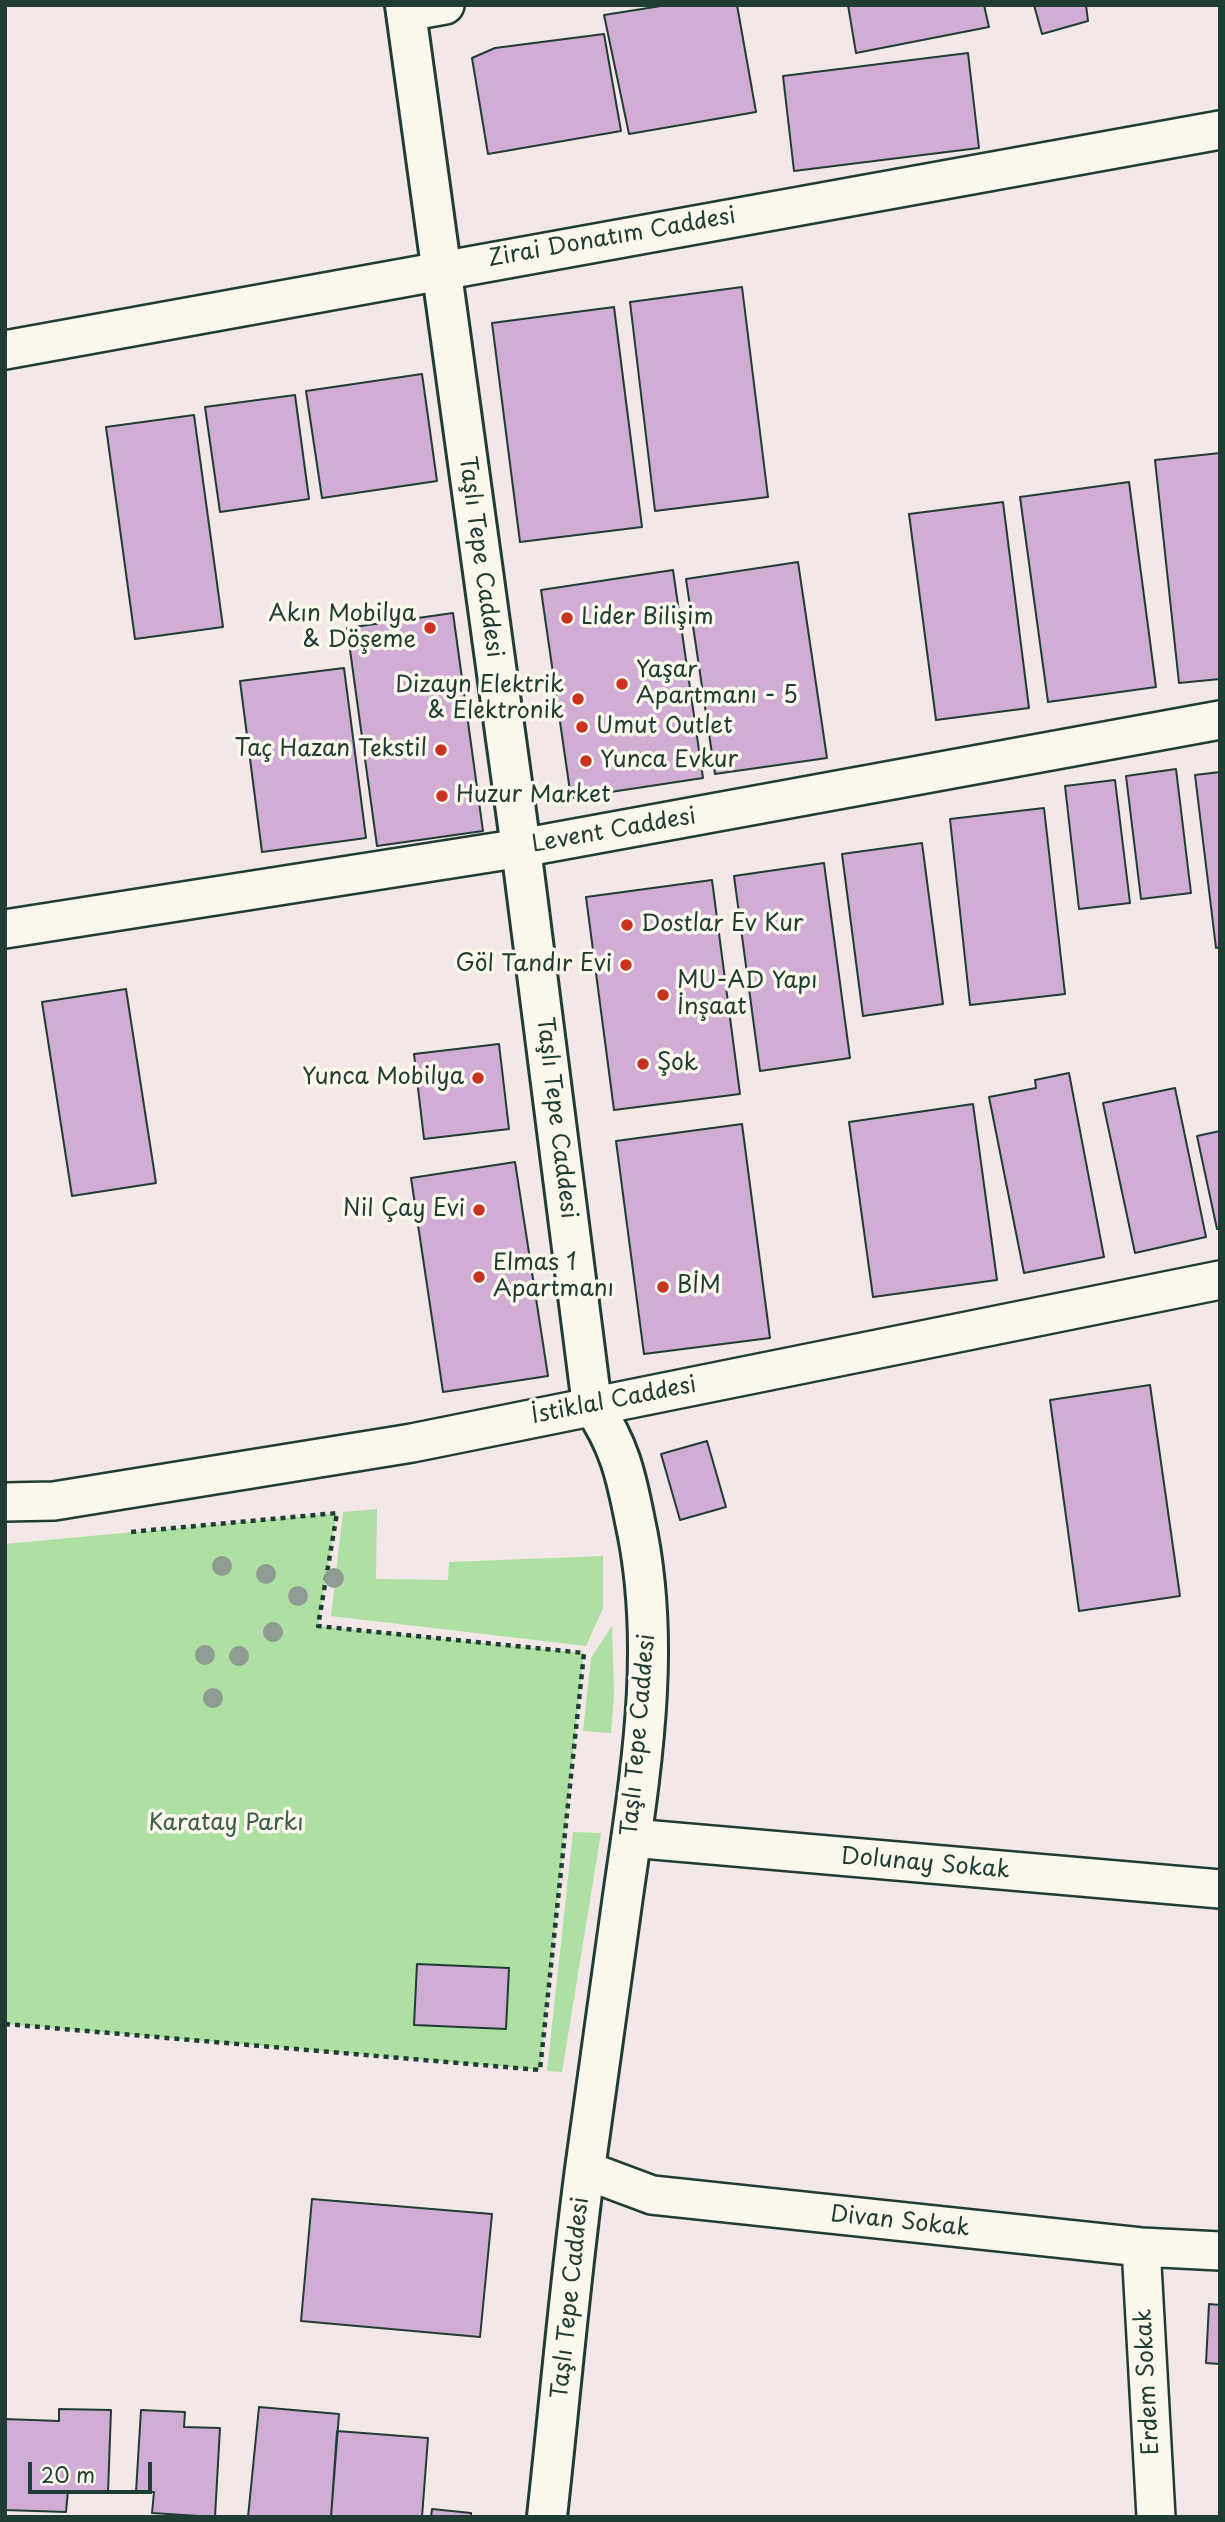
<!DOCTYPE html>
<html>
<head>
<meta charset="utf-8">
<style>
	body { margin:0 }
	#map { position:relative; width:1225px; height:2522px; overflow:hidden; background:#f3e8e7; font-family:"Playpen Sans",sans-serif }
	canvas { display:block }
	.frame { position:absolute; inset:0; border:7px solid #1f3d34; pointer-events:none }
	.scale { position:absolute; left:28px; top:2462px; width:124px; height:32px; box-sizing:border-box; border:4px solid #1f3d34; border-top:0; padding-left:9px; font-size:21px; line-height:24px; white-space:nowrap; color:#1f3d34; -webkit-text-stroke:5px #fbf7ec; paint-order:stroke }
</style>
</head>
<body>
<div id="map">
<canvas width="1225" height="2522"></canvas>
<div class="frame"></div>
<div class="scale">20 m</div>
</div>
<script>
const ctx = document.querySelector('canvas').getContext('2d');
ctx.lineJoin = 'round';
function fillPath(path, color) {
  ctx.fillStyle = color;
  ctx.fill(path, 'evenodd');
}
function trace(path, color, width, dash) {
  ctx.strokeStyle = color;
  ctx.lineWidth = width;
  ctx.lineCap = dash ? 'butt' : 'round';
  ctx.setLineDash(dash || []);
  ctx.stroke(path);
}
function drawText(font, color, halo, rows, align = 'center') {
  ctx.font = font + ' "Playpen Sans",sans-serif';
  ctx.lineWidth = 7;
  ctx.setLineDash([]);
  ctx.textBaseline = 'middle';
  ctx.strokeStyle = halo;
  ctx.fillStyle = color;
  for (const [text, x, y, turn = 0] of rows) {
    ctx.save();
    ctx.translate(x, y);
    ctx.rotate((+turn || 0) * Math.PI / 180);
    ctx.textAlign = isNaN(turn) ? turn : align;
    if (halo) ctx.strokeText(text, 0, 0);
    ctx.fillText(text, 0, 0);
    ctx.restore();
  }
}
fillPath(new Path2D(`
	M377 1509 376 1579 448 1580 449 1562 603 1556V1608L586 1646 331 1616 343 1512Z
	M337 1513 318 1626 584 1653 540 2070 5 2024V1544Z
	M612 1626 614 1695 611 1733 583 1731 591 1658Z
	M573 1832 601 1833 562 2072 547 2071Z`), '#ade0a2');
const building = new Path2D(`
	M667 5H737L756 112 629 134 604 15Z
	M848 5H984L989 27 856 53Z
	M1034 5H1086L1088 21 1042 34Z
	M604 34 621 131 488 154 472 58 495 48Z
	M968 53 979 148 794 171 783 76Z
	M742 287 768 497 655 511 630 302Z
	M614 307 642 527 520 542 492 323Z
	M422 374 437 481 322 498 306 391Z
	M295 395 309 499 220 512 205 407Z
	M194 415 223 627 135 639 106 427Z
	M1220 453V679L1179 683 1155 460Z
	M1129 482 1156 687 1048 702 1020 497Z
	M1003 502 1029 708 936 720 909 514Z
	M798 562 827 758 715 774 686 579Z
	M673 570 703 778 571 798 541 590Z
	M453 613 483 831 377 846 347 628Z
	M344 668 366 838 262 852 240 681Z
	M1176 769 1191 893 1141 899 1126 776Z
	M1220 772V947L1216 948 1195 775Z
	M1115 780 1130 903 1079 909 1065 786Z
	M1044 808 1065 994 970 1005 950 819Z
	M922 843 943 1004 863 1016 842 854Z
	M824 863 850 1058 760 1071 734 876Z
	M712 880 740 1094 614 1110 586 897Z
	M126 989 156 1183 72 1196 42 1002Z
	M499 1044 509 1129 424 1139 414 1054Z
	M1069 1073 1104 1257 1024 1273 989 1097 1036 1088 1035 1080Z
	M1175 1088 1206 1237 1135 1253 1103 1103Z
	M973 1104 997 1280 873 1297 849 1122Z
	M742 1124 770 1338 644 1354 616 1141Z
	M1220 1131V1229H1217L1197 1136Z
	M515 1162 548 1376 443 1392 411 1178Z
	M1150 1385 1180 1596 1079 1611 1050 1400Z
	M707 1441 726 1507 680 1520 661 1454Z
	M417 1964 509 1968 506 2029 414 2025Z
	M312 2199 492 2214 480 2337 301 2321Z
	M1209 2304 1220 2305V2364L1206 2363Z
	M259 2407 339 2414 331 2517H248Z
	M59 2409 111 2410 108 2493 68 2491 66 2512 5 2510V2419L59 2421Z
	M141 2410 185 2412 184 2427 220 2428 215 2517 152 2513 154 2492H136Z
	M337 2431 428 2438 422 2517H331Z
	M432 2509 471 2513V2517H431Z`);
fillPath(building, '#d1acd5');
trace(building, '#1f3d34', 2);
const minor = new Path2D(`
	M406 12 445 5
	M5 350 1220 130
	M5 929 521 848 1220 720
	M5 1502 54 1501 412 1443 1220 1280
	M631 1838 1220 1889
	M585 2170 652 2195 1141 2247 1220 2251
	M1141 2247 1156 2517`);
const tertiary = new Path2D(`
	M405 5 521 848 592 1405C619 1444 626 1475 635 1521 663 1648 640 1776 622 1903 610 1990 598 2076 586 2162 570 2280 560 2399 547 2517`);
trace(minor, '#1f3d34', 42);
trace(tertiary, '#1f3d34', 44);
trace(new Path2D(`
	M5 2024 540 2070 584 1653 318 1626 337 1513 130 1532`), '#1f3d34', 4.5, [5, 5]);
trace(minor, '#fbf7ec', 37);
trace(tertiary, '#fbf7ec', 38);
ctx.fillStyle = '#8e9c91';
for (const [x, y] of [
	[222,1566],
	[266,1574],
	[334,1578],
	[298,1596],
	[273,1632],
	[205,1655],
	[239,1656],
	[213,1698]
]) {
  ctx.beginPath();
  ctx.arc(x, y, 10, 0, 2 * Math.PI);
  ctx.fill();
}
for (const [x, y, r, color] of [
	[567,618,7,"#c8321e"],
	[430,628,7,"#c8321e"],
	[622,684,7,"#c8321e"],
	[578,699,7,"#c8321e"],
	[582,727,7,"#c8321e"],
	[441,750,7,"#c8321e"],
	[586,761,7,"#c8321e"],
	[442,796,7,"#c8321e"],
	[627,925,7,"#c8321e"],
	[626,965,7,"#c8321e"],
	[663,995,7,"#c8321e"],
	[643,1064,7,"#c8321e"],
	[478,1078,7,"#c8321e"],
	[479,1210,7,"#c8321e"],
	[479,1277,7,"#c8321e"],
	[663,1287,7,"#c8321e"]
]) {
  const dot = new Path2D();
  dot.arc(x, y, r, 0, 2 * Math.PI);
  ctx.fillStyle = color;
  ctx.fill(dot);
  trace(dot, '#fbf7ec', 2.5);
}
drawText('23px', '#1f3d34', '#fbf7ec', [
	["Zirai Donatım Caddesi",612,238,-10],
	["Taşlı Tepe Caddesi",480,557,82],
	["Levent Caddesi",614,831,-10],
	["Taşlı Tepe Caddesi",556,1118,83],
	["İstiklal Caddesi",614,1401,-11],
	["Taşlı Tepe Caddesi",639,1735,-85],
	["Dolunay Sokak",925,1864,5],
	["Divan Sokak",900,2222,6],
	["Taşlı Tepe Caddesi",571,2298,-84],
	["Erdem Sokak",1148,2382,-93]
]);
drawText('23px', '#1f3d34', '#fbf7ec', [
	["Akın Mobilya",416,615,"right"],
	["& Döşeme",416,641,"right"],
	["Lider Bilişim",581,618],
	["Yaşar",636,671],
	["Apartmanı - 5",636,697],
	["Dizayn Elektrik",564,686,"right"],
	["& Elektronik",564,712,"right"],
	["Umut Outlet",596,727],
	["Taç Hazan Tekstil",427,750,"right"],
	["Yunca Evkur",600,761],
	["Huzur Market",456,796],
	["Dostlar Ev Kur",641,925],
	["Göl Tandır Evi",612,965,"right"],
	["MU-AD Yapı",677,982],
	["İnşaat",677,1008],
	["Şok",657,1064],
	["Yunca Mobilya",464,1078,"right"],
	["Nil Çay Evi",465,1210,"right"],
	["Elmas 1",493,1264],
	["Apartmanı",493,1290],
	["BİM",677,1287]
], 'left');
drawText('23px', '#3b5e4a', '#fbf7ec', [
	["Karatay Parkı",226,1824]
]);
</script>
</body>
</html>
